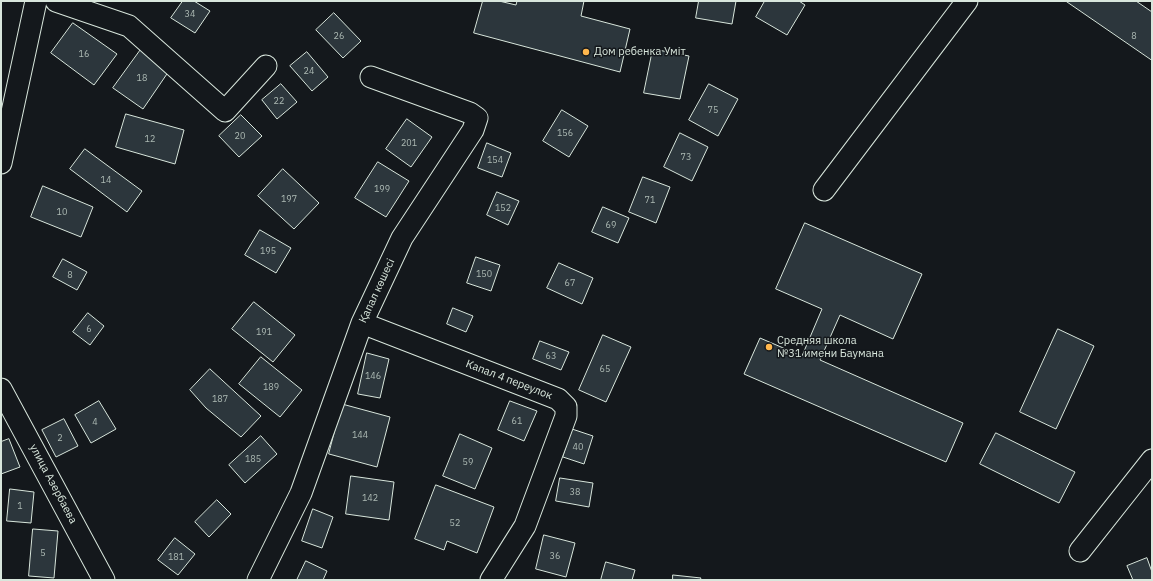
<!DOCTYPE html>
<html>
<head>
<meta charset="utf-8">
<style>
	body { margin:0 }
	#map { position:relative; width:1153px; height:581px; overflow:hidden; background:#14181c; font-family:"IBM Plex Sans",sans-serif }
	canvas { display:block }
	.frame { position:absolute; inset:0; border:2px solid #d8e6dc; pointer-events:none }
</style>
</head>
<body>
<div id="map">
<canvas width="1153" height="581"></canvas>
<div class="frame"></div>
</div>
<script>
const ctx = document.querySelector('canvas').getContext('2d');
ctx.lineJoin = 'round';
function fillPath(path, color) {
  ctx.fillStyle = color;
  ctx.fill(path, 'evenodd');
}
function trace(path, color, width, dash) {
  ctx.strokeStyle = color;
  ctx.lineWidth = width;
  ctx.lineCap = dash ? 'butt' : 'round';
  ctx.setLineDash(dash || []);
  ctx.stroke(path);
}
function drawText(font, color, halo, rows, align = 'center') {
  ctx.font = font + ' "IBM Plex Sans",sans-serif';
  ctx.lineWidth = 3;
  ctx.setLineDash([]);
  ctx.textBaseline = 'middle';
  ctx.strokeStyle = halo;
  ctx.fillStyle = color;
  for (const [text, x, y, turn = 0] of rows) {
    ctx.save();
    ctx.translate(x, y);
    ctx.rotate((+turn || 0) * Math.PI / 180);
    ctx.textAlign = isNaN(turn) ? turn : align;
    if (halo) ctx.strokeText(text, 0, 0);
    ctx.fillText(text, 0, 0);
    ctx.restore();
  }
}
const building = new Path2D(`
	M183 1H194L210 11 195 33 171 18Z
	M483 1H499L516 5 517 1H584L581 16 630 29 620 72 474 33Z
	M699 1H736L732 24 696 18Z
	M765 1H799L805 5 787 35 756 17Z
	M1066 1H1136L1152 12V60Z
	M334 13 361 41 343 58 316 30Z
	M73 23 117 54 94 85 51 53Z
	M142 48 171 68 143 109 113 88Z
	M653 49 689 56 680 99 644 93Z
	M307 52 328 77 312 91 290 66Z
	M281 84 297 102 277 119 262 100Z
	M709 84 738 99 718 136 689 120Z
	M562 110 588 126 569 157 543 141Z
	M126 114 184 130 175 164 116 147Z
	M241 115 262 136 239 157 219 136Z
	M407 119 432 137 411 167 386 149Z
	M680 133 708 147 692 181 664 167Z
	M487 143 511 153 502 177 478 168Z
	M85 149 142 191 127 212 70 169Z
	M378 162 409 181 386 217 355 198Z
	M283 169 319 203 294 229 258 196Z
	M643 177 670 187 656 223 629 212Z
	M43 186 93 207 81 237 31 217Z
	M497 192 519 201 508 225 487 215Z
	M603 207 629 218 618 243 592 232Z
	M805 223 922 274 893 339 840 315 820 360 963 423 946 462 744 374 760 338 802 356 822 309 776 289Z
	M260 230 291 248 276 273 245 255Z
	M476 257 500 265 491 291 467 283Z
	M63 259 87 272 77 290 53 277Z
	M559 263 593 278 582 304 547 288Z
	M254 302 295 335 273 362 232 329Z
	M453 308 473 316 466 332 447 324Z
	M88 313 104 326 90 345 73 332Z
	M1058 329 1094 346 1056 429 1020 412Z
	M603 335 631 347 606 402 579 390Z
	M540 341 569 352 561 370 533 359Z
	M367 353 389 359 380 398 358 394Z
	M261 357 302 390 280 417 239 384Z
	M210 369 261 416 241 437 206 408 190 390Z
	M99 401 116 429 91 443 75 415Z
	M510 401 537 411 524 441 498 430Z
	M342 404 390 417 377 467 329 454Z
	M64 419 78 446 56 457 42 430Z
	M572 429 593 436 584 464 563 457Z
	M996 433 1075 472 1059 503 980 464Z
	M460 434 492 448 475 489 443 476Z
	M261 436 277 454 245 483 229 465Z
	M9 439 20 467 1 474V442Z
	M351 476 394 482 389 520 346 514Z
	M560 478 593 483 589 507 556 501Z
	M436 485 494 507 477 553 447 541 444 550 415 539Z
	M10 489 34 492 31 523 7 521Z
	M217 500 231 514 209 537 195 522Z
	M313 509 333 517 322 548 302 541Z
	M33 529 58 531 54 578 29 576Z
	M544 535 575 543 566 577 536 569Z
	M175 538 195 554 178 575 158 560Z
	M1147 558 1152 572V580H1133L1127 566Z
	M306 561 327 571 323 580H297Z
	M606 562 635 570 632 580H601Z
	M673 575 701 578 700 580H673Z`);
fillPath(building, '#2c363c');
trace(building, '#d8e6dc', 1);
const minor = new Path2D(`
	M56 1 129 26 225 111 266 66
	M1 163 36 1
	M824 190 967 1
	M362 323 558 399 566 407V416L525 526 491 580
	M1 389 104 580
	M1080 551 1152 460
	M258 580 301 493 362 323 402 238 473 130 477 118 470 113 371 77`);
trace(minor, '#d8e6dc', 23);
trace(minor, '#14181c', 21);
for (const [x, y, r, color] of [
	[586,52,4,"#ffb74d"],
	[769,347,4,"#ffb74d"]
]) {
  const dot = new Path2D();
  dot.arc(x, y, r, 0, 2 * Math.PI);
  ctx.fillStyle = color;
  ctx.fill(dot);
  trace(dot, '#14181c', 1.5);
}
drawText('9px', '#adbab4', null, [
	["34",190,14],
	["26",339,36],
	["8",1134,36],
	["16",84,54],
	["24",309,71],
	["18",142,78],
	["22",279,101],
	["75",713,110],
	["156",565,133],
	["20",240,136],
	["12",150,139],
	["201",409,143],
	["73",686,157],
	["154",495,160],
	["14",106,180],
	["199",382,189],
	["197",289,199],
	["71",650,200],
	["152",503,208],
	["10",62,212],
	["69",611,225],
	["195",268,251],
	["150",484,274],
	["8",70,275],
	["67",570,283],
	["6",89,329],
	["191",264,332],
	["63",551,356],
	["65",605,369],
	["146",373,376],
	["189",271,387],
	["187",220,399],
	["61",517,421],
	["4",95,422],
	["144",360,435],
	["2",60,438],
	["40",578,447],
	["185",253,459],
	["59",468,462],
	["38",575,492],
	["142",370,498],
	["1",20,506],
	["52",455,523],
	["5",43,553],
	["36",555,556],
	["181",176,557]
]);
drawText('11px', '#d8e6dc', '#14181c', [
	["Дом ребенка Умiт",594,52],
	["Средняя школа",777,341],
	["№31 имени Баумана",777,354]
], 'left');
drawText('11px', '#d8e6dc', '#14181c', [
	["Қапал көшесі",377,291,-65],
	["Капал 4 переулок",509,380,21],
	["улица Азербаева",53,484,62]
]);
</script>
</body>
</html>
